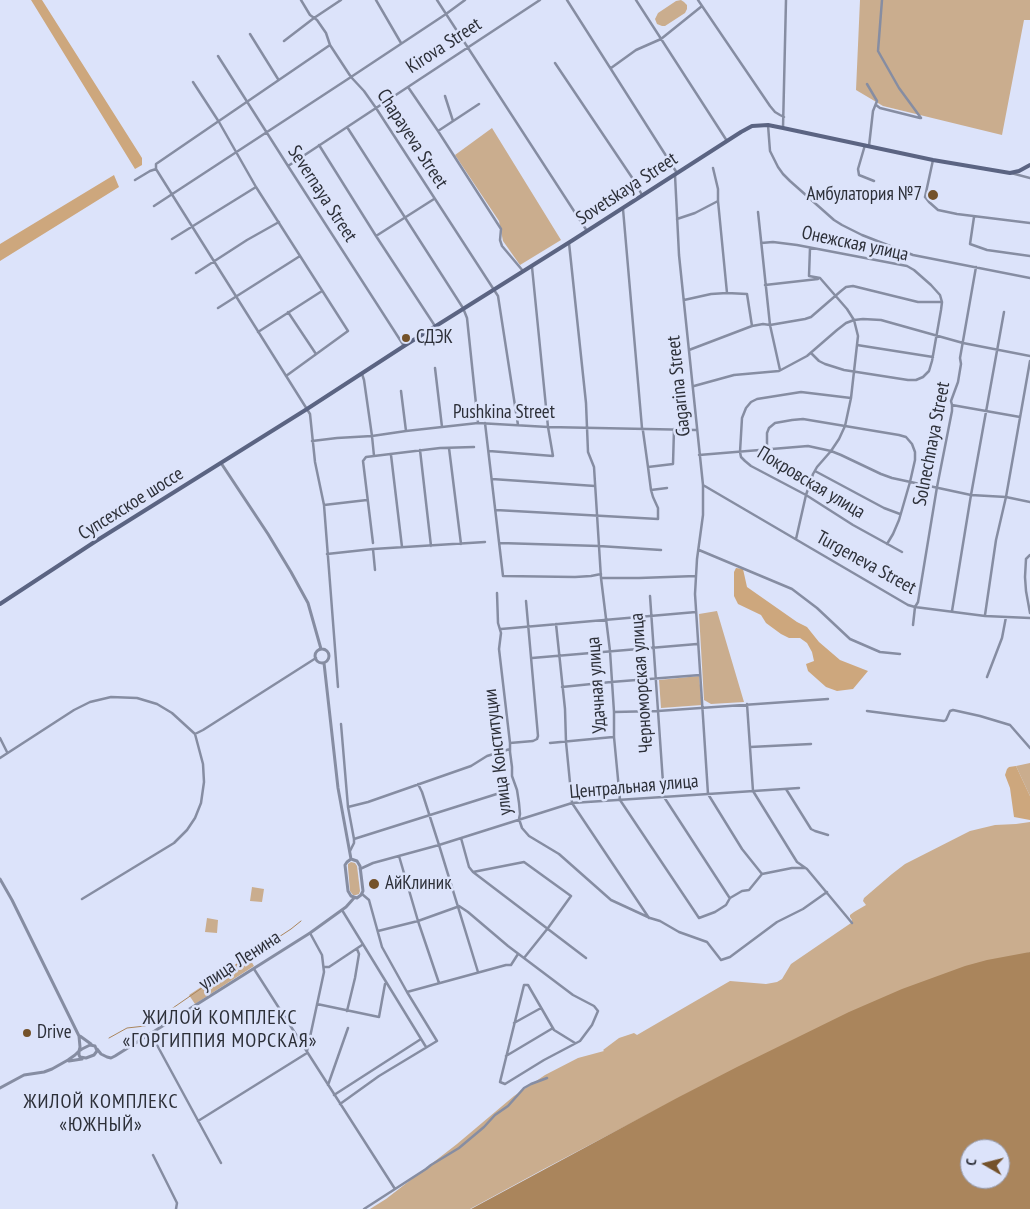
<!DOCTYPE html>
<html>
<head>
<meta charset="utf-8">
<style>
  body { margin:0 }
  #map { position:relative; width:1030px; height:1209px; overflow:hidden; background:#dce3fa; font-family:"PT Sans Narrow",sans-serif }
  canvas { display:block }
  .north { position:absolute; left:960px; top:1139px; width:50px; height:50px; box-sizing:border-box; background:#dce3fa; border:1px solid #969bad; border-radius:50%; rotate:278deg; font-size:14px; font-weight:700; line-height:20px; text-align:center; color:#2d3039 }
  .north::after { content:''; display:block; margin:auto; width:18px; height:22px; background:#74522a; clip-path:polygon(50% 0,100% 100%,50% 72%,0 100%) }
</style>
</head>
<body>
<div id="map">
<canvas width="1030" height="1209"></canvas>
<div class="north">С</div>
</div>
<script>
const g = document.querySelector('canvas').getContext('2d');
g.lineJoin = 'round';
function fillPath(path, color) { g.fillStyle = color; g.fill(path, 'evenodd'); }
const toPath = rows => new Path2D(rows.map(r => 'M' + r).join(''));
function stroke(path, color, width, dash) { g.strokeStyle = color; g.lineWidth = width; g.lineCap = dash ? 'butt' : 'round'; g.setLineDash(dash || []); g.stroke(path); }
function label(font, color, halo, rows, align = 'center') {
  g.font = font + ' "PT Sans Narrow",sans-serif'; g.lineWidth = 5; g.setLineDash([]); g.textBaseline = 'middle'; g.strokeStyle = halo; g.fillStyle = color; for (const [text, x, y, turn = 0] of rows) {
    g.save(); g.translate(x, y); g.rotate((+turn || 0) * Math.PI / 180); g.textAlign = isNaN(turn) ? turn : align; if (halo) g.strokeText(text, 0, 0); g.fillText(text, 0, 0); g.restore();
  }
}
const green = toPath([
  [681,0,684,2,687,5,687,9,685,13,665,26,662,26,657,24,655,19,658,13,676,1],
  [860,0,1030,0,1030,20,1024,20,1002,135,883,106,856,90],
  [492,128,561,240,520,265,503,241,499,221,455,155],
  [717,611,744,702,711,704,704,700,699,614],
  [699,676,702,705,661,708,659,680],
  [1030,763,1030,796,1016,766],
  [1030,822,1030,952,711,1081,542,1170,470,1209,370,1209,386,1199,457,1144,514,1096,545,1075,578,1058,604,1051,603,1050,619,1038,634,1033,637,1035,730,981,766,984,777,982,782,979,791,964,851,923,852,920,850,917,850,915,854,912,866,905,863,901,864,898,892,874,905,864,970,831,995,825,1016,824],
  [351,862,355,863,357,866,360,891,359,894,356,895,353,895,350,891,348,867,348,864],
  [252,887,264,889,262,902,250,901],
  [207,918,218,920,217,933,205,932],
  [248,956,254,966,195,1004,189,995]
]);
const forest = toPath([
  [31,0,42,0,142,158,142,165,135,169],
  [114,175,119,187,0,261,0,244],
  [736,568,743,569,747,587,797,622,807,627,819,642,840,660,868,671,853,689,837,691,826,687,808,671,806,664,814,661,812,652,807,643,800,638,789,638,781,634,766,623,761,615,738,604,734,596,734,572],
  [1016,766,1030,796,1030,820,1014,817,1010,788,1005,775,1007,769,1009,767]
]);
const water = toPath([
  [1030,952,1030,1209,471,1209,677,1098,737,1067,849,1012,902,989,965,966,987,960],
  [970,1149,1000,1149,1000,1179,970,1179]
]);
const stream = toPath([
  [215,979,291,929,301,921],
  [154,1021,212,981],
  [109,1038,127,1028,145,1026,150,1023]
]);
const minor = toPath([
  [301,0,310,15,317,20,326,33,330,45,351,77,364,91,376,108,498,296,518,425],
  [376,0,401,43],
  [437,0,587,231],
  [567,0,677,173],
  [636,0,727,141],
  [698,0,770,106,775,112,780,115,784,117],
  [882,0,878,51,899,88,921,118],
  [250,34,278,79],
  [284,41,314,18,341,0],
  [218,56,288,166,404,346],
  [555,63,635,182,642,195],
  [611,68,636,50,661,39,702,6],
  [193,82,219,122,256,187,348,331,286,376],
  [867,84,877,101,873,111,869,146],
  [408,87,438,131,501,229,500,240,502,246,523,271],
  [445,96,453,121],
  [876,105,880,108,920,118],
  [768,125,770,151,778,167,783,174,790,181,834,220,842,225,862,235,913,255,1030,278],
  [347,127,463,308,467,318,478,423],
  [783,128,786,0],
  [438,131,479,104],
  [319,145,376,236,435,326],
  [865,145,858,169,859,175,874,181],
  [933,160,925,197,929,202,938,210,957,214,1030,223],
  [288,166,540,0],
  [713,168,718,189,718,201,727,293],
  [156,169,310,414,315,462,324,505,338,687],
  [1011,173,1030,178],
  [675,175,679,255,703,485,703,515,697,559,695,594,708,794,742,849,762,874],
  [135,180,150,171,156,169,156,164,330,45],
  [154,206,351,77,446,14,465,0],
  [623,209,642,428,643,431,648,467,673,464,674,429],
  [758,212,770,325,780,370],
  [974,217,970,244,987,250,1030,256],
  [677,219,695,213,718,201],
  [376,236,434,199],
  [172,239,256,187],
  [569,243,586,403,588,452,594,467,601,578,610,651,614,712,614,737,620,800,699,918,715,912,726,905,730,898,742,891,749,890,762,874,792,868,805,868],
  [761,243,773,242,797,245,907,266,914,270,931,285,940,295,942,302,941,310,932,361,929,371,923,377,916,380,908,380,844,370,825,364,819,361,811,353],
  [196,273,247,240,279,222],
  [765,285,818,279],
  [684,300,711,294,727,293,747,294,752,326],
  [218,308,300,256],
  [288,312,316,354],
  [258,332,322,291],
  [857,345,933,357],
  [689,350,752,326,763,324,770,325,805,319,811,317,841,291,846,287,853,286,918,302,941,302],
  [435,368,442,427],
  [362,374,364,380,372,436,374,456,366,457,363,461,373,543],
  [694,386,734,375,779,371,807,356,837,330,846,323,854,320,863,319,881,320,963,343,1030,356],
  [401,391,406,431],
  [851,398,801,392,757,399,751,402,746,408,742,418,740,452,741,457,745,461,751,466,806,495,853,525,902,552],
  [952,405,1020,417],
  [485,423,503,576,575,577,591,576,601,574],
  [312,441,337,438,372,436,406,431,478,423,548,427,696,430],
  [449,448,461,544],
  [767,449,767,433,769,428,775,423,792,420,803,419,899,435,906,437,912,444,915,452,915,460,910,482,899,520,893,534,887,544],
  [420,450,431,546],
  [489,451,553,456,548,427,532,267],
  [391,455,402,547],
  [699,455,808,446,831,451,841,455,881,474,892,478,971,495,1006,497,1030,502],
  [374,456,440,448,474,447],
  [815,471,884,508,900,514],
  [492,479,595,486],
  [703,485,908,605,915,607,985,616,1030,618],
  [651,490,667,488],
  [324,505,367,500],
  [496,510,658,519,658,508,653,497,651,490,648,467],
  [796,539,806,495,813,474,817,467,831,451,839,439,845,426,851,398,858,336,854,320,847,309,820,278,809,276,810,248],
  [500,543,599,546,661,550],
  [373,549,375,570],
  [699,550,792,589,817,608,850,639,880,652,900,654],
  [327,554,373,549,485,542],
  [1030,555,1026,559,1025,577,1026,591,1030,613],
  [601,578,639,578,696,576],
  [497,593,498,623,501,633,499,649,510,743,510,752,512,767,512,776,517,790,519,803,520,814,519,819,522,828,529,836,559,854,611,900,650,918,660,921,679,932,707,942,721,960,730,957,777,922,803,909,827,892],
  [650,596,664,797,729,897],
  [952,611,971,495,1004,312],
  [985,615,996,540,1006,497,1030,361],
  [556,624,565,709,566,742,572,803,649,918],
  [913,625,915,607,918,602,937,487,952,411,952,405,951,401,958,382,961,364,960,358,976,267],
  [501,629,696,612],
  [532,658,697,644],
  [987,677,1002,638,1006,617],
  [562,687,611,682,700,675],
  [747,704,753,791,797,862,807,869,852,923],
  [867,711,944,721,946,720,950,711,953,710,980,716,1010,725,1030,748],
  [614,712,658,711,828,699],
  [341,724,348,807,354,839,354,843,350,851],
  [0,738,7,752],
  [510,743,533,741,537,739,538,736,526,601],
  [550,743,613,737],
  [750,747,811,744],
  [0,758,74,710,90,702,111,697,137,698,157,704,172,713,195,734,203,730,316,658],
  [418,784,422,792,439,845,478,972],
  [786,789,811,829,815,831,828,835],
  [348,807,368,802,471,766,487,756,510,749],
  [461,838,469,867,473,872,586,958],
  [354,839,503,792],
  [399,856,418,921,439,983],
  [360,869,373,863,439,845,572,803,799,788],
  [473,872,524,862,571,896,548,928,524,958],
  [82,899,174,843,187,830,195,818,201,803,204,782,203,764,195,734],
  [457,907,459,906,468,912,508,946,573,995,594,1006,598,1011,592,1025,580,1041,544,1060,505,1084,500,1082,524,985,528,985,554,1030,575,1043],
  [342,910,426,1047],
  [378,931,418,921,457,907],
  [324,967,329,967,362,945],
  [254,969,395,1189],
  [407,992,506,965,511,965,518,954],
  [317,1004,379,1017,385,984],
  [347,1011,355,978,359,954,357,949],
  [514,1023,541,1008],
  [151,1034,221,1163],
  [307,1051,324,972,322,955,310,933],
  [506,1056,553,1028],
  [328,1085,348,1028],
  [334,1095,421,1039],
  [340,1104,379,1076,437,1041,407,992,382,947,369,900,362,894],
  [198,1121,307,1053],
  [153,1155,177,1203,176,1209],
  [364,1209,426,1169,431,1165,459,1148,484,1127,495,1115,508,1106,524,1088,531,1084,547,1078]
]);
const tertiary = toPath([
  [221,463,268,534,291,572,308,603,321,649],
  '315 656a7 7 0 1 1 14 0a7 7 0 1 1-14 0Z',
  [324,663,338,788,351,859],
  [351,859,357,861,360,866,363,891,361,895,357,898,351,896,348,891,345,865,347,862,351,859],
  [0,879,12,900,79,1036,80,1047,79,1051,79,1055,80,1057,86,1058,94,1055,97,1051,95,1046,90,1045,82,1049,79,1051,75,1055,68,1060,52,1069,44,1072,24,1075,0,1088],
  [80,1036,91,1044],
  [97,1049,101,1054,107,1057,111,1058,115,1056,310,933,346,907,354,898],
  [69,1061,82,1059]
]);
const secondary = toPath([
  [0,604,96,541,307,409,404,346,573,240,741,132,752,126,768,125,783,128,933,160,1010,173,1019,171,1030,165]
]);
const markers = [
  [933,195,6,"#74522a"],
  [406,338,5,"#74522a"],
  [374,884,6,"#74522a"],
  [27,1033,5,"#74522a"]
];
const streetNames = [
  ["Kirova Street",444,46,-33],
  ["Chapayeva Street",412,139,57],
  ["Sovetskaya Street",627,189,-33],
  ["Severnaya Street",322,194,57],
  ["Онежская улица",855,244,12],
  ["Gagarina Street",679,386,-96],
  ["Pushkina Street",504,413],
  ["Solnechnaya Street",932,444,-79],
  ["Покровская улица",811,483,31],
  ["Супсехское шоссе",131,504,-32],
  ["Turgeneva Street",866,563,29],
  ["Черноморская улица",642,683,-94],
  ["Удачная улица",597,685,-94],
  ["улица Конституции",498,752,-97],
  ["Центральная улица",634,787,-5],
  ["улица Ленина",240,961,-33]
];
const poiNames = [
  ["Амбулатория №7",922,195,"right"],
  ["СДЭК",416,338],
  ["АйКлиник",385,884],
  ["Drive",37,1033]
];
const neighbourhoodNames = [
  ["ЖИЛОЙ КОМПЛЕКС",220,1018],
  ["«ГОРГИППИЯ МОРСКАЯ»",220,1041],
  ["ЖИЛОЙ КОМПЛЕКС",101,1102],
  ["«ЮЖНЫЙ»",101,1125]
];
fillPath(green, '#caad8e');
fillPath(forest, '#cda77d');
fillPath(water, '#aa855c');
stroke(stream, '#aa855c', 1);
stroke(minor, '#868da2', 2.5);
stroke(tertiary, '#868da2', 3);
stroke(secondary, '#5b6482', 4);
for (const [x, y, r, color] of markers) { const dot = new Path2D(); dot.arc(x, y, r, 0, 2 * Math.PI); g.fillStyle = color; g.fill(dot); stroke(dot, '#dce3fa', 2); }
label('19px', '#2d3039', '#dce3fa', streetNames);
label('19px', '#2d3039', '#dce3fa', poiNames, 'left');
g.letterSpacing = '1px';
label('20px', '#2d3039', '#dce3fa', neighbourhoodNames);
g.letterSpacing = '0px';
</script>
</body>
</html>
